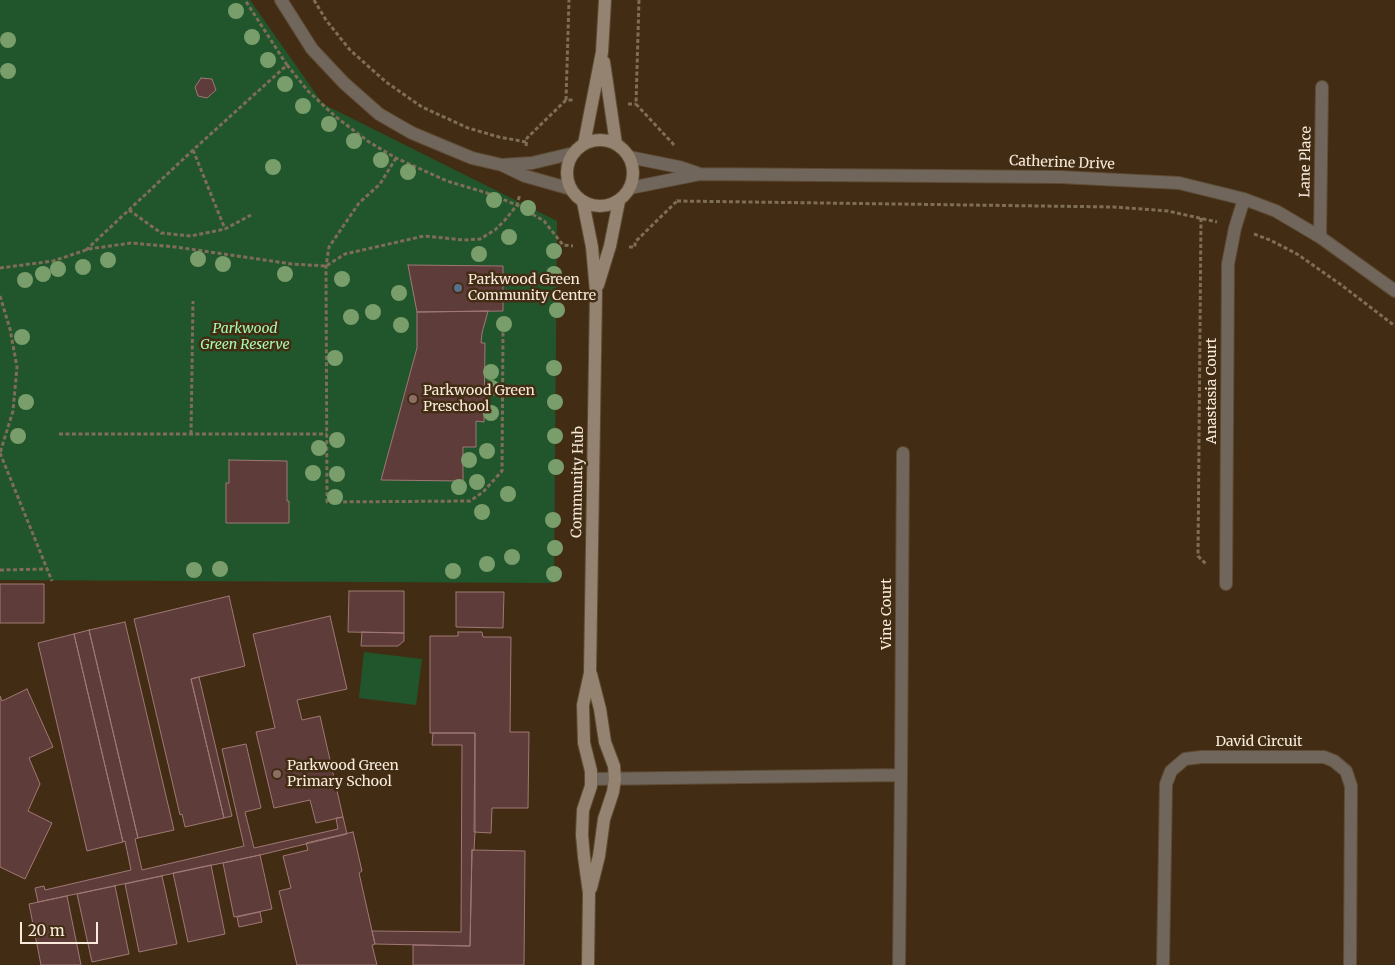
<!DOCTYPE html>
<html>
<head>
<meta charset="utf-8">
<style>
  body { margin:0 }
  #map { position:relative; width:1395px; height:965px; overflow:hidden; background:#422d14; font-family:Merriweather,serif }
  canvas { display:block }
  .scale { position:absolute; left:20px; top:922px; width:78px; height:22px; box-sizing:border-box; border:2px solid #f8ebdc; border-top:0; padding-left:6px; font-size:15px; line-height:18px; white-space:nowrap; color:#f8ebdc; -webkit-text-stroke:4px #422d14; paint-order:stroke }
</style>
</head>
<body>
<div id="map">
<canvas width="1395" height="965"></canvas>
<div class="scale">20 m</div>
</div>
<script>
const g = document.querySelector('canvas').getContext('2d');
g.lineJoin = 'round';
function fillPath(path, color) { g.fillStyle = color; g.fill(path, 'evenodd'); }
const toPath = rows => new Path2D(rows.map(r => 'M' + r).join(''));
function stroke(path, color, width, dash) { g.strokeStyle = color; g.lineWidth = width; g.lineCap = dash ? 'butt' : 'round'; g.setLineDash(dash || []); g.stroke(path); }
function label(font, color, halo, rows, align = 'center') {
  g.font = font + ' Merriweather,serif'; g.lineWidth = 5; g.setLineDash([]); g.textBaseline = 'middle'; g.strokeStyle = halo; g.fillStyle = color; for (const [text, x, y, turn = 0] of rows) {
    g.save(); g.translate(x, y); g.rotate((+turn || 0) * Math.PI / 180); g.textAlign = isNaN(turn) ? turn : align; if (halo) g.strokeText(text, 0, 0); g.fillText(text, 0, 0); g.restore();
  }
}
const green = toPath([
  [0,0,250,0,323,104,557,221,554,583,0,580],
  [364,652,422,659,416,705,359,698]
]);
const building = toPath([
  [201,78,212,79,216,90,207,98,198,96,195,87,201,78],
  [408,265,503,266,503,311,417,312,408,265],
  [488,311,482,333,481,343,485,343,484,422,476,421,476,447,463,447,463,481,381,480,417,348,417,312,488,311],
  [229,460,287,461,287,501,289,501,289,523,226,523,226,483,229,483,229,460],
  [0,584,44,584,44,623,0,623,0,584],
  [349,591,404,591,404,633,348,632,349,591],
  [456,592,504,592,503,628,456,627,456,592],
  [229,596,245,666,191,679,224,818,185,827,182,814,180,815,134,619,229,596],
  [330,616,347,689,297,700,302,720,320,716,343,817,316,823,310,800,274,808,256,732,275,728,253,634,330,616],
  [125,622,174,830,138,838,89,630,125,622],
  [89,630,138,838,135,839,142,870,244,846,222,749,246,744,261,808,245,812,254,848,338,829,336,818,343,817,347,834,260,855,38,902,35,888,44,886,45,890,131,870,125,841,123,842,74,634,89,630],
  [362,632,404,633,404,641,398,646,361,646,362,632],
  [458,632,482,632,483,637,511,637,510,732,529,732,528,808,492,808,491,833,474,832,475,733,430,733,430,636,458,636,458,632],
  [74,634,123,842,87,851,38,643,74,634],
  [199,677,232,816,224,818,191,679,199,677],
  [27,689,53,747,29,758,40,784,28,811,52,823,25,879,0,867,0,696,2,701,27,689],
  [433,733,475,733,475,832,474,850,472,850,470,946,375,944,372,931,461,932,462,745,432,745,433,733],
  [353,832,362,871,359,873,375,944,372,945,377,965,297,965,279,891,291,888,283,856,308,850,306,843,353,832],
  [472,850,525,851,524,965,413,965,413,945,470,946,472,850],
  [260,855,272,909,234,917,223,863,260,855],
  [211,865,225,934,188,942,173,873,211,865],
  [162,876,177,944,139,952,125,884,162,876],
  [115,886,129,954,92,962,77,894,115,886],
  [67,896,81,965,41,965,29,904,67,896],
  [260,912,262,922,239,927,237,917,260,912]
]);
const path = toPath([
  [314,0,326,20,350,50,386,82,422,107,468,128,499,137,526,142],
  [639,0,636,104,675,146],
  [287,65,308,91,336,117,369,142,396,158,447,181,487,193,517,205,544,221,563,245,573,246],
  [566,100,569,0],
  [628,104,636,104],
  [526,146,527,138,566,100,575,100],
  [193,150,225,229],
  [396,158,380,184,359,203,329,247,326,266,327,502,470,501,483,492,502,471,503,332],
  [677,201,1114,207,1168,211,1217,222],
  [129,210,161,233,191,236,225,229,251,215],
  [1201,218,1198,556,1206,564],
  [1254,234,1270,240,1297,254,1340,284,1395,326],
  [629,247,635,247,635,242,677,201,677,199],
  [86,250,193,150,287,65,245,0],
  [0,268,53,261,89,249,131,243,176,247,292,264,326,266,345,254,424,236,464,240,480,239,495,230,505,220,517,205,520,194],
  [0,296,10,329,17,367,13,411,0,453],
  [59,434,327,434],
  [191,434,193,301],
  [0,453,52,581],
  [0,570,47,569]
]);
const street = toPath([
  [281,0,312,49,344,83,379,114,412,133,472,158,502,165,525,176,571,189],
  [629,157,679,167,697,173],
  [502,165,532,163,574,153],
  [630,188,700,174,1060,177,1179,183,1244,199,1276,211,1320,237,1395,291],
  [1320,237,1322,87],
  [1226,584,1228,264,1235,228,1244,199],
  [591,779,901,775],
  [899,965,901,775,903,453],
  [1163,965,1166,784,1171,771,1185,759,1201,757,1324,757,1334,761,1346,771,1351,786,1350,965]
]);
const secondary = toPath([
  [604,62,616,144],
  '567 173a33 33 0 1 1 66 0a33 33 0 1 1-66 0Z',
  [584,144,602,52,605,0],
  [583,202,592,247,596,292,590,673,583,705,584,743,591,771,591,786,583,810,582,835,584,857,589,893,588,965],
  [598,285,610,246,619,201],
  [591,888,599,856,604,819,613,792,615,779,614,766,605,742,600,709,591,674]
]);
const trees = [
  [236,11],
  [252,37],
  [8,40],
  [268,60],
  [8,71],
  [285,84],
  [303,106],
  [329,124],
  [354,141],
  [381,160],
  [273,167],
  [408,172],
  [494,200],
  [528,208],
  [509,237],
  [554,251],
  [479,254],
  [198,259],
  [108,260],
  [223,264],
  [83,267],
  [58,269],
  [43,274],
  [285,274],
  [554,274],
  [342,279],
  [25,280],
  [399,293],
  [557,310],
  [373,312],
  [351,317],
  [504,324],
  [401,325],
  [22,337],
  [335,358],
  [554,368],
  [491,372],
  [492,388],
  [26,402],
  [555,402],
  [491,413],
  [18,436],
  [555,436],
  [337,440],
  [319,448],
  [487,451],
  [469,460],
  [556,467],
  [313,473],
  [337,474],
  [477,482],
  [459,487],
  [508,494],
  [335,497],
  [482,512],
  [553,520],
  [555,548],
  [512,557],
  [487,564],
  [220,569],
  [194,570],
  [453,571],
  [554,574]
];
const markers = [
  [458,288,5,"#5c6f8a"],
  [413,399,5,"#8d6e63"],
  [277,774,5,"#8d6e63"]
];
const streetNames = [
  ["Lane Place",1306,162,-89],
  ["Catherine Drive",1062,163,2],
  ["Anastasia Court",1212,391,-90],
  ["Community Hub",578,482,-89],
  ["Vine Court",887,614,-90],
  ["David Circuit",1259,742]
];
const poiNames = [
  ["Parkwood Green",468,280],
  ["Community Centre",468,296],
  ["Parkwood Green",423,391],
  ["Preschool",423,407],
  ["Parkwood Green",287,766],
  ["Primary School",287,782]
];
const parkNames = [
  ["Parkwood",245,329],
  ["Green Reserve",245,345]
];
fillPath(green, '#21562c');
fillPath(building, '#5e3c39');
stroke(building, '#9f7875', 1);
stroke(street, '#5f4b34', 14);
stroke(secondary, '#5f4b34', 14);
stroke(path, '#7f6d57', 3, [4, 2.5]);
stroke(street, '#70665b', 12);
stroke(secondary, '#938370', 12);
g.fillStyle = '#799e6b';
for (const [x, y] of trees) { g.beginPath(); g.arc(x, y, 8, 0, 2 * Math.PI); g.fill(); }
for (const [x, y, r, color] of markers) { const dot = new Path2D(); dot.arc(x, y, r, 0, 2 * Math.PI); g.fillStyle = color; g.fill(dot); stroke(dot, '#422d14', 2); }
label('14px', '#f8ebdc', '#422d14', streetNames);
label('14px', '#f8ebdc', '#422d14', poiNames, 'left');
label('italic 14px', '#a6fbb2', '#422d14', parkNames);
</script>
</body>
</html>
